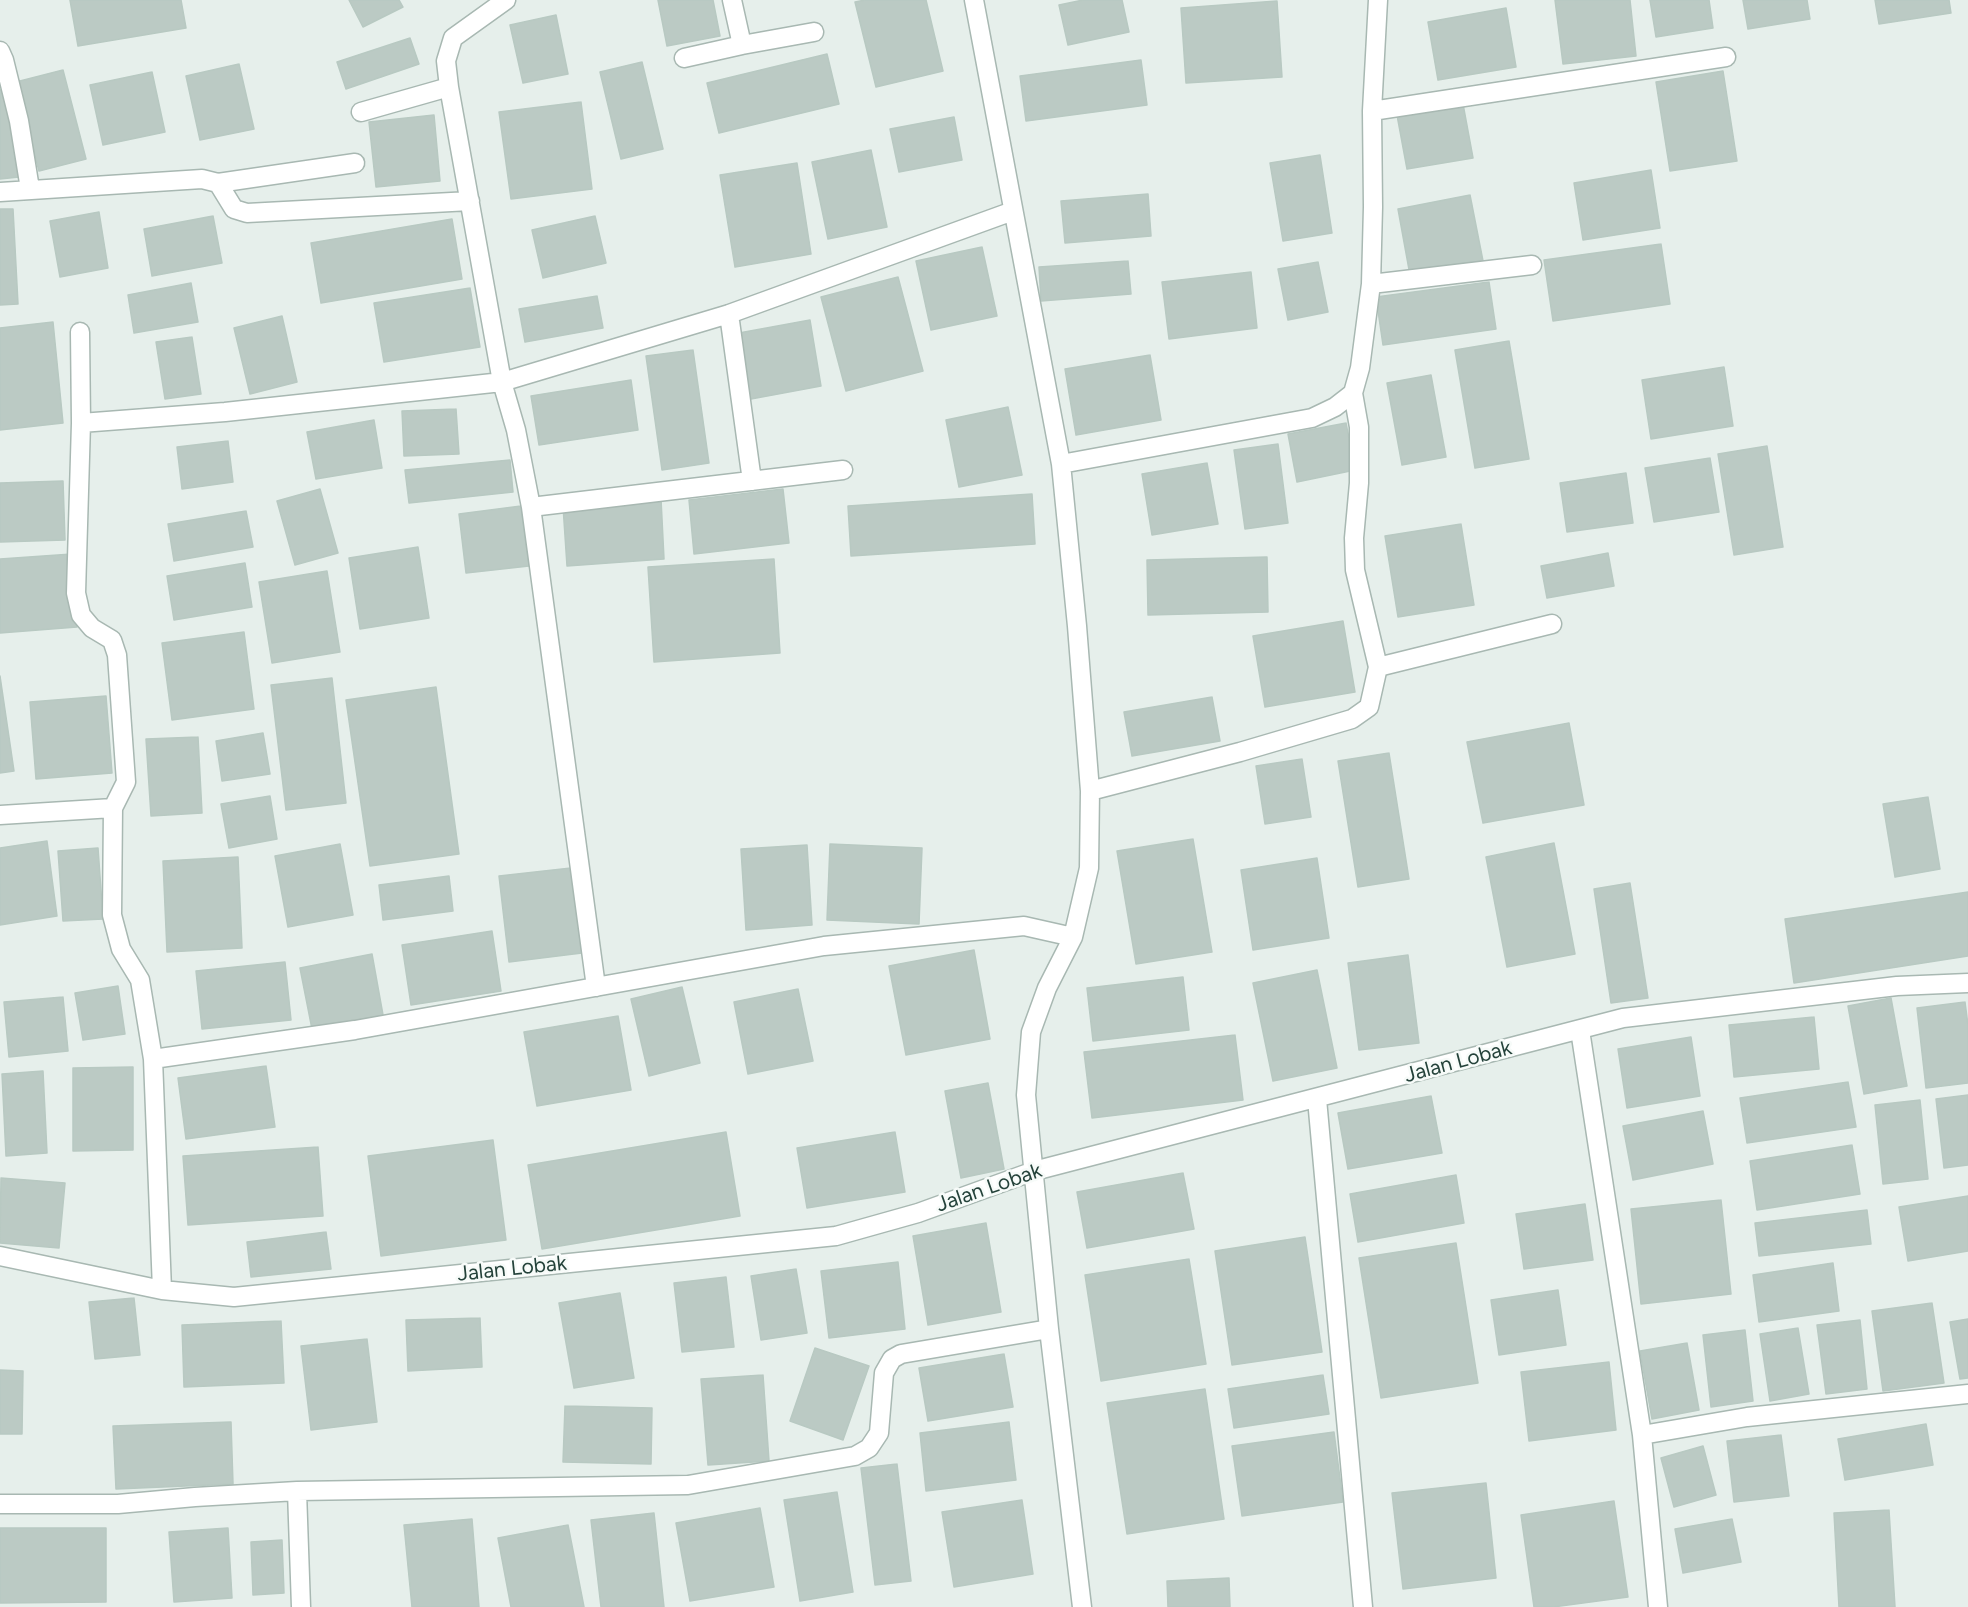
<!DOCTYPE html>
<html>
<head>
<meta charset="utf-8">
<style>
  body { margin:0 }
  canvas { display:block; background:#e6efeb }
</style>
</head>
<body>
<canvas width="1968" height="1607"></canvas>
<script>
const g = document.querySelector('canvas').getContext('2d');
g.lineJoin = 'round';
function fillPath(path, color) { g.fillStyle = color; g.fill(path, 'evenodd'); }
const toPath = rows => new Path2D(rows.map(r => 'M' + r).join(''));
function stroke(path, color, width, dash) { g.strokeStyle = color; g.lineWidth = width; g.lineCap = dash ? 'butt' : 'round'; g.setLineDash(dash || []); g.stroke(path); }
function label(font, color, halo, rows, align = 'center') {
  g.font = font + ' Figtree,sans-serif'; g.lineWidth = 5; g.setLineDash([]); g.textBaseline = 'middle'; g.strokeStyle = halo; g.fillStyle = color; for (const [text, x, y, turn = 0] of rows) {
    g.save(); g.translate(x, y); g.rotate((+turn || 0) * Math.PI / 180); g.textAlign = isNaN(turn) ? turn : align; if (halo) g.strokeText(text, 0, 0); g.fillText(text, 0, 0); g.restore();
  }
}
const building = toPath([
  [70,0,181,0,186,28,78,46,70,0],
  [349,0,399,0,403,7,363,27,349,0],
  [658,0,713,0,720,36,667,46,658,0],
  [865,0,926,0,943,71,876,87,855,2,865,0],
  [1083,0,1122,0,1129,32,1068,45,1059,5,1083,0],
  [1555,0,1630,0,1636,56,1563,64,1555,0],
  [1650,0,1709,0,1713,28,1656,37,1650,0],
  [1743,0,1807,0,1810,19,1748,29,1743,0],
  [1875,0,1949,0,1951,13,1879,24,1875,0],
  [1277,1,1282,77,1186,83,1181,8,1277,1],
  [1506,8,1516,67,1438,80,1428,22,1506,8],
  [556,15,568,74,523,83,510,25,556,15],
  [410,38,419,64,346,89,337,62,410,38],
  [827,54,839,104,719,133,707,83,827,54],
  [1141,60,1147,105,1026,121,1020,76,1141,60],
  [642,62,663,149,621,159,600,72,642,62],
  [239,64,254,129,200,140,186,76,239,64],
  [63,70,86,159,39,171,16,82,63,70],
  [1723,71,1737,161,1670,171,1656,82,1723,71],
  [152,72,165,132,103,145,90,85,152,72],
  [10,89,19,177,0,179,0,90,10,89],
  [581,102,592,189,511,199,499,112,581,102],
  [1463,104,1473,158,1407,169,1397,115,1463,104],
  [434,115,440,181,376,187,369,122,434,115],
  [954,117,962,160,899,172,890,129,954,117],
  [871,150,887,227,828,239,812,162,871,150],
  [1320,155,1332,233,1283,241,1270,163,1320,155],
  [797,163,811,254,735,267,720,175,797,163],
  [1651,170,1660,228,1583,240,1574,183,1651,170],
  [1148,194,1151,236,1065,243,1061,201,1148,194],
  [1470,195,1483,261,1410,275,1398,209,1470,195],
  [0,209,13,209,18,304,0,305,0,209],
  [99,212,108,268,60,277,50,221,99,212],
  [213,216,222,263,152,276,144,229,213,216],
  [595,216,606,263,543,278,532,230,595,216],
  [452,219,462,279,321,303,311,243,452,219],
  [1661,244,1670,304,1553,321,1544,260,1661,244],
  [982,247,997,316,931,330,916,261,982,247],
  [1128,261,1131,294,1041,301,1039,267,1128,261],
  [1318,262,1328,312,1288,320,1278,269,1318,262],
  [1251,272,1257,328,1169,339,1162,282,1251,272],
  [898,277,923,371,846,391,821,297,898,277],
  [1489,282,1496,329,1383,345,1376,297,1489,282],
  [191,283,198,322,134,333,128,295,191,283],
  [470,288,480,347,384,362,374,303,470,288],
  [597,296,603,328,525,342,519,309,597,296],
  [282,316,297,382,250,394,234,328,282,316],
  [810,320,821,386,751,399,739,333,810,320],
  [53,322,63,423,0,430,0,328,53,322],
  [192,337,201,394,165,399,156,342,192,337],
  [1509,341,1529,459,1475,468,1455,350,1509,341],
  [693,350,709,463,662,470,646,356,693,350],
  [1150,355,1161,420,1076,435,1065,369,1150,355],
  [1724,367,1733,426,1651,439,1642,380,1724,367],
  [1431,375,1446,457,1402,465,1387,383,1431,375],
  [631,380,638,430,539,445,531,396,631,380],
  [1008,407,1022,475,959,487,946,420,1008,407],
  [456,409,459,454,404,456,402,411,456,409],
  [374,420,382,468,316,479,307,432,374,420],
  [1346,423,1355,470,1297,482,1288,434,1346,423],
  [228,441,233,482,182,489,177,447,228,441],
  [1278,444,1288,523,1245,529,1234,450,1278,444],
  [1767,446,1783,547,1734,555,1718,454,1767,446],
  [1710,458,1719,512,1654,522,1645,468,1710,458],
  [510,460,513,492,409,503,405,470,510,460],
  [1207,463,1218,524,1152,535,1142,474,1207,463],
  [1626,473,1633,523,1567,532,1560,483,1626,473],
  [63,481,65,540,0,542,0,483,63,481],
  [320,489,338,553,295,565,277,501,320,489],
  [783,489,789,543,694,554,689,500,783,489],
  [1032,494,1035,544,851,556,848,506,1032,494],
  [661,499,664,559,567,566,563,506,661,499],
  [521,506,529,566,466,573,459,514,521,506],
  [246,511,253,547,174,561,168,524,246,511],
  [1461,524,1474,605,1398,617,1385,536,1461,524],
  [418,547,429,618,360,629,349,558,418,547],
  [1608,553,1614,586,1547,598,1541,566,1608,553],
  [72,554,77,627,0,633,0,559,72,554],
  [1267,557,1268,612,1148,615,1147,560,1267,557],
  [774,559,780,653,654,662,648,567,774,559],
  [245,563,252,607,174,620,167,576,245,563],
  [327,571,340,652,272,663,259,582,327,571],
  [1343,621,1355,692,1265,707,1253,636,1343,621],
  [244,632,254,709,172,720,162,643,244,632],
  [0,676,14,771,0,773,0,676],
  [332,678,346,803,286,810,271,685,332,678],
  [436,687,459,854,370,866,346,700,436,687],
  [106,696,112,773,36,779,30,702,106,696],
  [1212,697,1220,741,1132,756,1124,712,1212,697],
  [1569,723,1584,805,1483,823,1467,742,1569,723],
  [263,733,270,774,222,781,216,741,263,733],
  [198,737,202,813,151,816,146,739,198,737],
  [1389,753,1409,879,1358,887,1338,761,1389,753],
  [1302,759,1311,817,1265,824,1256,766,1302,759],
  [270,796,277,839,229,848,221,804,270,796],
  [1928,797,1940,869,1895,877,1883,804,1928,797],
  [1193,839,1212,952,1136,964,1117,851,1193,839],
  [47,841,57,916,0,925,0,848,47,841],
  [1554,843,1575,954,1507,967,1486,857,1554,843],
  [340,844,353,915,288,927,275,856,340,844],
  [830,844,922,848,919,924,827,920,830,844],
  [807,845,812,925,746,930,741,849,807,845],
  [98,848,103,919,63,921,58,851,98,848],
  [238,857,242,948,167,952,163,861,238,857],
  [1317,858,1329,938,1253,950,1241,870,1317,858],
  [571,868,582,953,509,962,499,876,571,868],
  [449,876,453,911,383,920,379,885,449,876],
  [1630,883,1648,998,1611,1003,1594,889,1630,883],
  [1968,892,1968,956,1794,983,1785,919,1968,892],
  [492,931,501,991,411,1005,402,945,492,931],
  [974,950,990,1039,906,1055,889,966,974,950],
  [372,954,383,1015,312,1029,300,968,372,954],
  [1408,955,1419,1043,1359,1050,1348,963,1408,955],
  [285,962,291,1020,202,1029,196,971,285,962],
  [1317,970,1337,1068,1273,1081,1253,983,1317,970],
  [1183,977,1189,1030,1093,1041,1087,988,1183,977],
  [118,986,125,1034,83,1040,75,993,118,986],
  [682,987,700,1063,649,1076,631,999,682,987],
  [798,989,813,1061,748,1074,734,1002,798,989],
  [63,997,68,1051,9,1057,4,1002,63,997],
  [1891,998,1907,1086,1864,1094,1848,1006,1891,998],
  [1965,1002,1968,1025,1968,1083,1926,1088,1917,1008,1965,1002],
  [618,1016,631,1090,537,1106,524,1032,618,1016],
  [1814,1017,1819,1069,1734,1077,1729,1025,1814,1017],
  [1235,1035,1243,1100,1092,1118,1084,1052,1235,1035],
  [1691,1037,1700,1096,1627,1108,1618,1049,1691,1037],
  [266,1066,275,1127,186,1139,178,1078,266,1066],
  [133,1067,133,1150,73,1151,73,1068,133,1067],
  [43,1071,47,1153,6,1156,2,1074,43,1071],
  [1848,1082,1856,1127,1747,1143,1740,1098,1848,1082],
  [988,1083,1004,1169,961,1178,945,1091,988,1083],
  [1968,1095,1968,1165,1944,1168,1936,1099,1968,1095],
  [1431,1096,1442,1153,1348,1169,1338,1113,1431,1096],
  [1920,1100,1928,1179,1883,1184,1875,1105,1920,1100],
  [1703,1111,1713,1164,1633,1180,1623,1126,1703,1111],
  [726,1132,740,1216,542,1249,528,1165,726,1132],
  [895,1132,905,1192,807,1208,797,1148,895,1132],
  [493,1140,506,1240,381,1256,368,1156,493,1140],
  [1852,1145,1860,1194,1757,1210,1750,1161,1852,1145],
  [318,1147,323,1216,188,1225,183,1156,318,1147],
  [1183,1173,1194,1229,1087,1248,1077,1192,1183,1173],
  [1456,1175,1464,1223,1358,1242,1350,1194,1456,1175],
  [1,1178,65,1183,59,1248,0,1243,1,1178],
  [1968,1196,1968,1251,1908,1261,1899,1207,1968,1196],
  [1721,1200,1731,1294,1641,1304,1631,1209,1721,1200],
  [1585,1204,1593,1260,1524,1269,1516,1214,1585,1204],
  [1867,1210,1871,1244,1759,1256,1755,1223,1867,1210],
  [986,1223,1001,1312,928,1325,913,1236,986,1223],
  [326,1232,331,1269,251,1277,247,1242,326,1232],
  [1305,1237,1322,1352,1232,1365,1215,1251,1305,1237],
  [1456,1243,1478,1383,1381,1398,1359,1258,1456,1243],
  [1189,1259,1206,1364,1101,1381,1085,1275,1189,1259],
  [898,1262,905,1329,829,1338,821,1271,898,1262],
  [1833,1263,1839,1311,1759,1322,1753,1275,1833,1263],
  [796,1269,807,1333,761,1340,751,1276,796,1269],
  [726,1277,734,1347,682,1352,674,1283,726,1277],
  [1558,1290,1566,1345,1499,1355,1491,1300,1558,1290],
  [620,1293,634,1378,574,1388,559,1303,620,1293],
  [134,1298,140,1355,95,1359,89,1302,134,1298],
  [1932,1303,1944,1383,1883,1391,1872,1311,1932,1303],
  [480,1318,482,1367,408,1371,406,1320,480,1318],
  [1968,1319,1968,1378,1960,1379,1950,1322,1968,1319],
  [1860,1320,1867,1389,1826,1394,1817,1325,1860,1320],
  [281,1321,284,1383,184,1387,182,1325,281,1321],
  [1798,1328,1809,1394,1770,1401,1760,1334,1798,1328],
  [1745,1330,1753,1401,1711,1407,1703,1335,1745,1330],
  [367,1339,377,1422,311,1430,301,1346,367,1339],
  [1687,1343,1699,1410,1652,1419,1640,1351,1687,1343],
  [815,1348,869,1366,843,1440,790,1421,815,1348],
  [1004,1354,1013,1407,928,1421,919,1368,1004,1354],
  [1609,1362,1616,1430,1529,1441,1521,1372,1609,1362],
  [0,1370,23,1371,22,1434,0,1434,0,1370],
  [763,1375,769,1461,708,1465,701,1379,763,1375],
  [1323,1375,1329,1414,1234,1428,1228,1389,1323,1375],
  [1205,1389,1224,1519,1127,1534,1107,1403,1205,1389],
  [565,1406,652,1408,651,1464,563,1462,565,1406],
  [231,1422,233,1484,116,1489,113,1426,231,1422],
  [1009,1422,1016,1480,926,1491,920,1433,1009,1422],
  [1926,1424,1933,1465,1845,1480,1838,1439,1926,1424],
  [1334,1432,1343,1502,1242,1516,1232,1446,1334,1432],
  [1781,1435,1789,1496,1734,1502,1727,1441,1781,1435],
  [1703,1446,1716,1495,1674,1507,1661,1458,1703,1446],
  [897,1464,911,1581,875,1585,861,1468,897,1464],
  [1486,1483,1496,1578,1403,1589,1392,1493,1486,1483],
  [837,1492,853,1592,800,1601,784,1500,837,1492],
  [1022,1500,1033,1574,954,1587,942,1512,1022,1500],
  [1614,1501,1628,1597,1553,1607,1534,1607,1521,1515,1614,1501],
  [760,1508,774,1587,690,1601,676,1523,760,1508],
  [1889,1510,1895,1607,1839,1607,1834,1513,1889,1510],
  [654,1513,664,1607,601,1607,591,1520,654,1513],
  [472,1519,479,1607,412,1607,404,1525,472,1519],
  [1732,1519,1741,1562,1683,1573,1675,1529,1732,1519],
  [568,1525,584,1607,511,1607,498,1538,568,1525],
  [0,1528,106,1528,106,1602,0,1603,0,1528],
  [228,1528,232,1598,174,1602,169,1532,228,1528],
  [282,1540,284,1593,253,1595,251,1542,282,1540],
  [1229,1578,1230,1607,1168,1607,1167,1581,1229,1578]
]);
const service = toPath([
  [218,183,355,163]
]);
const minor = toPath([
  [732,0,742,45,814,32],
  [974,0,1061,464,1077,626,1090,791,1089,868,1073,937,1047,988,1031,1032,1026,1095,1049,1329,1082,1607],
  [0,51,4,60,19,121,30,189],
  [684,58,742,45],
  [449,87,502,382,516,430,531,507,596,987],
  [1372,111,1726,57],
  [361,112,449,87,446,61,453,38,506,0],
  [0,192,202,179,218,183,234,209,247,213,470,201],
  [1371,284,1532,265],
  [729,314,752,481],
  [80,332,81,423,76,593,81,615,92,628,112,640,117,655,126,782,113,808,112,915,121,949,140,980,153,1059],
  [1353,393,1359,427,1359,483,1354,538,1355,570,1378,667],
  [81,423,225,412,502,382,729,314,1013,211],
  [1061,464,1312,418,1335,407,1353,393,1360,368,1371,284,1373,207,1372,111,1378,0],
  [531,507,843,470],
  [1090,791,1240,752,1352,719,1369,707,1378,667,1552,624],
  [0,815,113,808],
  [1580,1030,1642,1435,1658,1607],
  [1317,1099,1363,1607],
  [0,1256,162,1290,234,1297,836,1236,918,1213,1034,1171,1623,1018,1897,986,1968,983],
  [162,1290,153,1059,355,1030,824,946,1024,926,1073,937],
  [1642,1435,1747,1417,1968,1394],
  [297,1491,301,1607],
  [0,1504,118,1504,195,1497,297,1491,688,1485,855,1456,869,1448,879,1433,884,1373,892,1359,901,1354,1049,1329]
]);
const streetNames = [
  ["Jalan Lobak",1458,1062,-15],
  ["Jalan Lobak",989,1188,-19],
  ["Jalan Lobak",512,1269,-6]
];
fillPath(building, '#bbcac4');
stroke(building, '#b8c9c2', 1.5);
stroke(service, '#a8b8b2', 21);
stroke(minor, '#a8b8b2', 21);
stroke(service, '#fff', 18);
stroke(minor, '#fff', 18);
label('21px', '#24423a', '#f7fbf9', streetNames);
</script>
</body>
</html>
